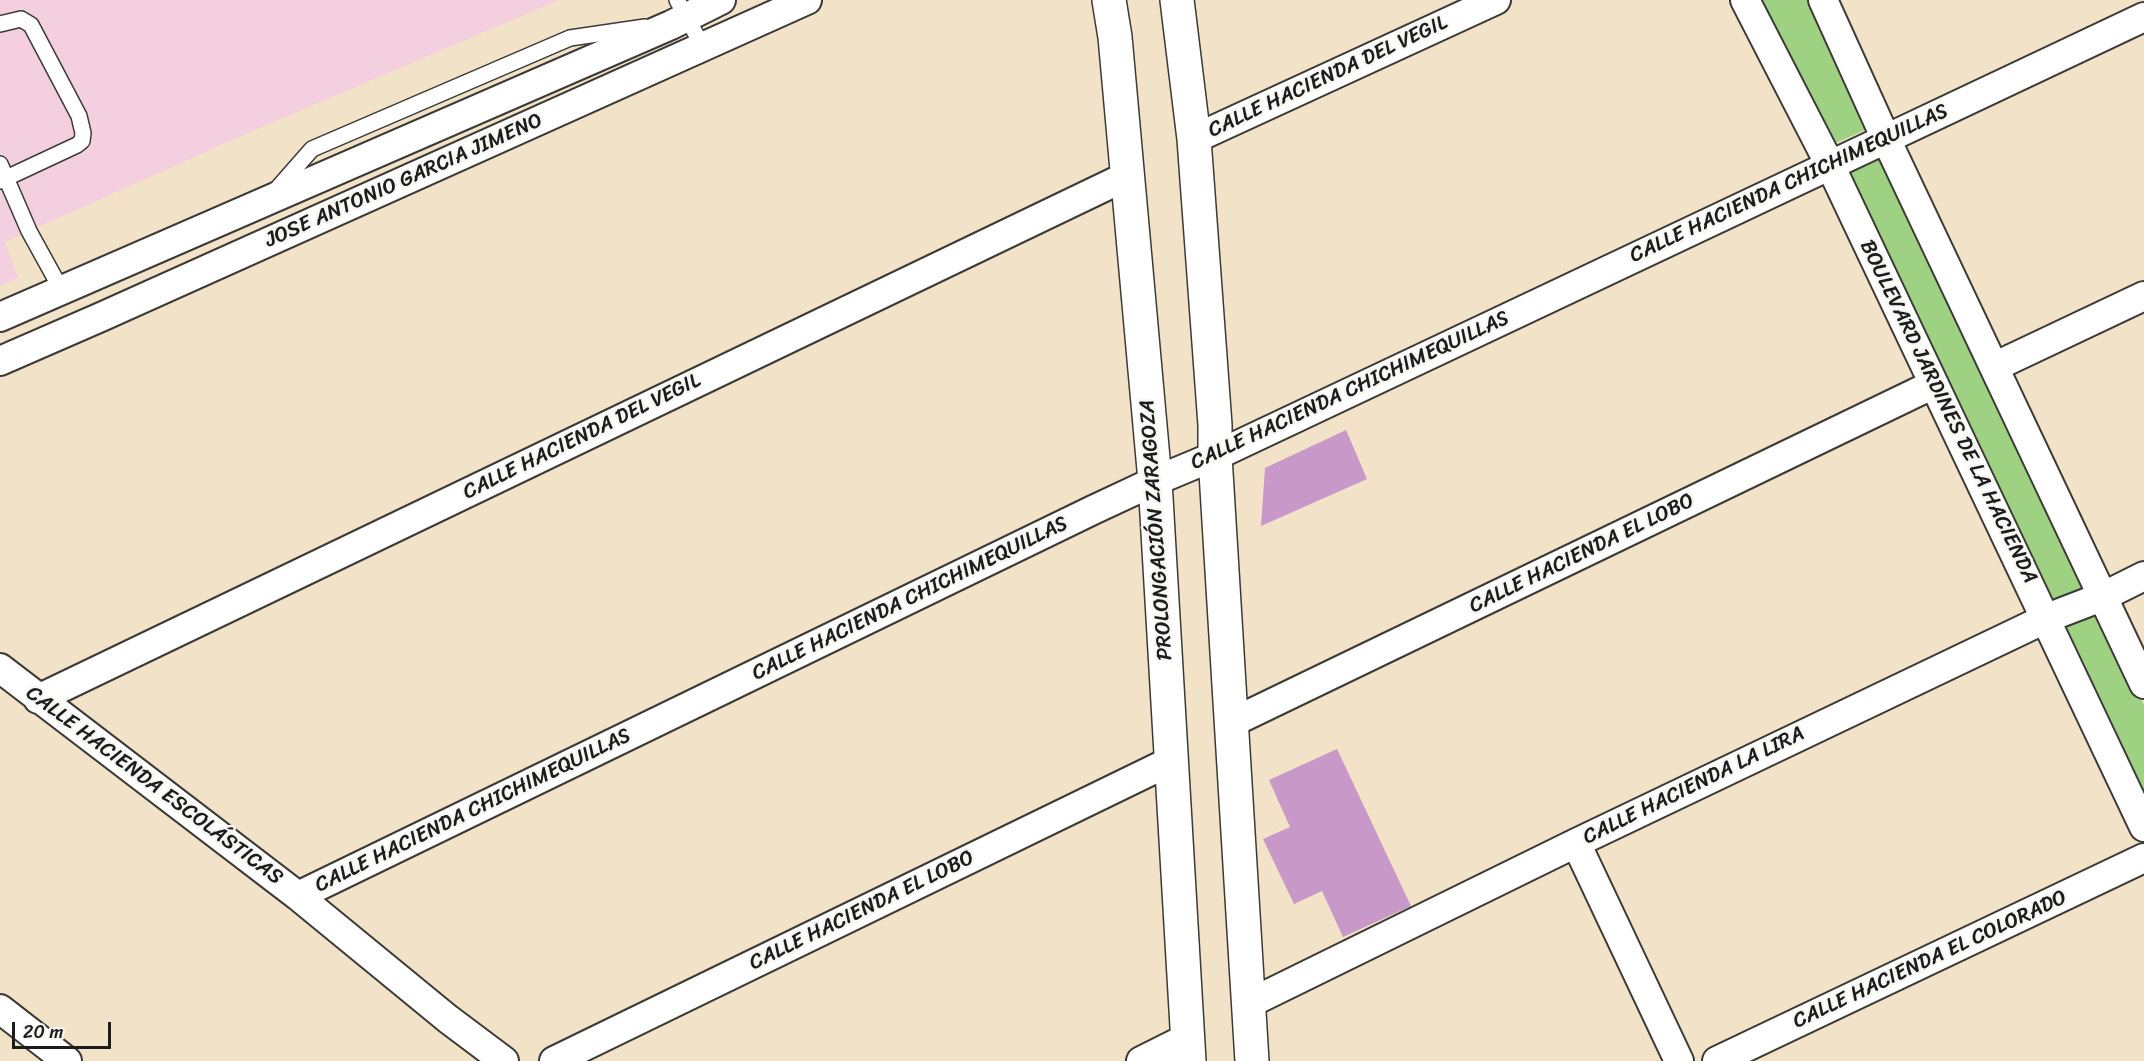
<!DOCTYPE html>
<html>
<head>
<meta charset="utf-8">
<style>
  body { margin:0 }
  #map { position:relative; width:2144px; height:1061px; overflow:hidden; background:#f2e2c8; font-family:Sriracha,sans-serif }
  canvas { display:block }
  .scale { position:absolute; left:12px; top:1022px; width:99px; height:27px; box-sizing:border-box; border:3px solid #1c1c1c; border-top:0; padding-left:8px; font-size:18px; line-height:21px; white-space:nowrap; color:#1c1c1c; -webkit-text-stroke:4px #f6f6f2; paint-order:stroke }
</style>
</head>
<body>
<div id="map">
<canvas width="2144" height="1061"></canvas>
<div class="scale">20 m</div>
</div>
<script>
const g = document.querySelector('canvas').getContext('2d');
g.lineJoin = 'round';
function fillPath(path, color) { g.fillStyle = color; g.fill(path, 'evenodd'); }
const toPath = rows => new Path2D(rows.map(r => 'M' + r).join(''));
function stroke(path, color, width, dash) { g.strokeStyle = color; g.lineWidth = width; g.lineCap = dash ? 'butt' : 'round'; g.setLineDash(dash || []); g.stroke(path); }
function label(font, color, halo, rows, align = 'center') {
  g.font = font + ' Sriracha,sans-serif'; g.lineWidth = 5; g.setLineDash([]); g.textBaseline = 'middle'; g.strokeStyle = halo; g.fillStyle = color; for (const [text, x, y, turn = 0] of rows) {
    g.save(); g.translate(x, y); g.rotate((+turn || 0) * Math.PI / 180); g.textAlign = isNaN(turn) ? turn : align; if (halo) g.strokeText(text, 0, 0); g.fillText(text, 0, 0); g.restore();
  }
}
const built = toPath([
  [0,0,559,0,241,136,5,242,18,278,0,286]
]);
const green = toPath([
  [1760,0,1808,0,1867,129,1827,147],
  [1880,146,2144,705,2144,806,1841,164]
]);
const building = toPath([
  [1346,430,1367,479,1261,526,1265,468],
  [1337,749,1411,906,1343,937,1322,891,1294,904,1263,839,1290,827,1269,780]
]);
const service = toPath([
  [677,0,703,47],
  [0,24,21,19,31,25,79,116,83,133,82,141,77,145,0,181],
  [0,164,29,231,62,291],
  [276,190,312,149,570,38,645,27]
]);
const minor = toPath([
  [1745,0,1830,165,2144,827],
  [1823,0,1886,139,2144,684],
  [1194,139,1496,0],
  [0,317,671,25,721,0],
  [0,361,101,317,807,0],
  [1994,367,2144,296],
  [0,668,298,896,448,1019,504,1061],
  [38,699,1127,176],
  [1231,723,1934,384],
  [1576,843,1679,1061],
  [298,896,1093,510,1155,481,1215,456,2144,17],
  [1248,1004,1576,843,2047,618,2104,596,2144,576],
  [0,1009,67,1061],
  [554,1061,1171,761],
  [1141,1061,1187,1038],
  [1717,1061,2144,858]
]);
const secondary = toPath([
  [1109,0,1115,37,1155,481,1189,1061],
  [1177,0,1194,139,1215,425,1215,456,1252,1061]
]);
const streetNames = [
  ["CALLE HACIENDA DEL VEGIL",1328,77,-25],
  ["JOSE ANTONIO GARCIA JIMENO",404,181,-24],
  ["CALLE HACIENDA CHICHIMEQUILLAS",1789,184,-25],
  ["CALLE HACIENDA CHICHIMEQUILLAS",1350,391,-25],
  ["BOULEVARD JARDINES DE LA HACIENDA",1948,412,64],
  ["CALLE HACIENDA DEL VEGIL",582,437,-26],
  ["PROLONGACIÓN ZARAGOZA",1157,530,-94],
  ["CALLE HACIENDA EL LOBO",1582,554,-26],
  ["CALLE HACIENDA CHICHIMEQUILLAS",910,599,-26],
  ["CALLE HACIENDA ESCOLÁSTICAS",154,786,37],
  ["CALLE HACIENDA LA LIRA",1694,786,-26],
  ["CALLE HACIENDA CHICHIMEQUILLAS",473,811,-26],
  ["CALLE HACIENDA EL LOBO",862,911,-26],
  ["CALLE HACIENDA EL COLORADO",1930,960,-25]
];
fillPath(built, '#f3cfdf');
fillPath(green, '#9ed181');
fillPath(building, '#c798c8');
stroke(service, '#3c3a36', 18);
stroke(minor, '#3c3a36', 32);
stroke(secondary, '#3c3a36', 36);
stroke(service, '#fff', 15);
stroke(minor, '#fff', 28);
stroke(secondary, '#fff', 33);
label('21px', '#1c1c1c', '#f6f6f2', streetNames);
</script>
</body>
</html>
